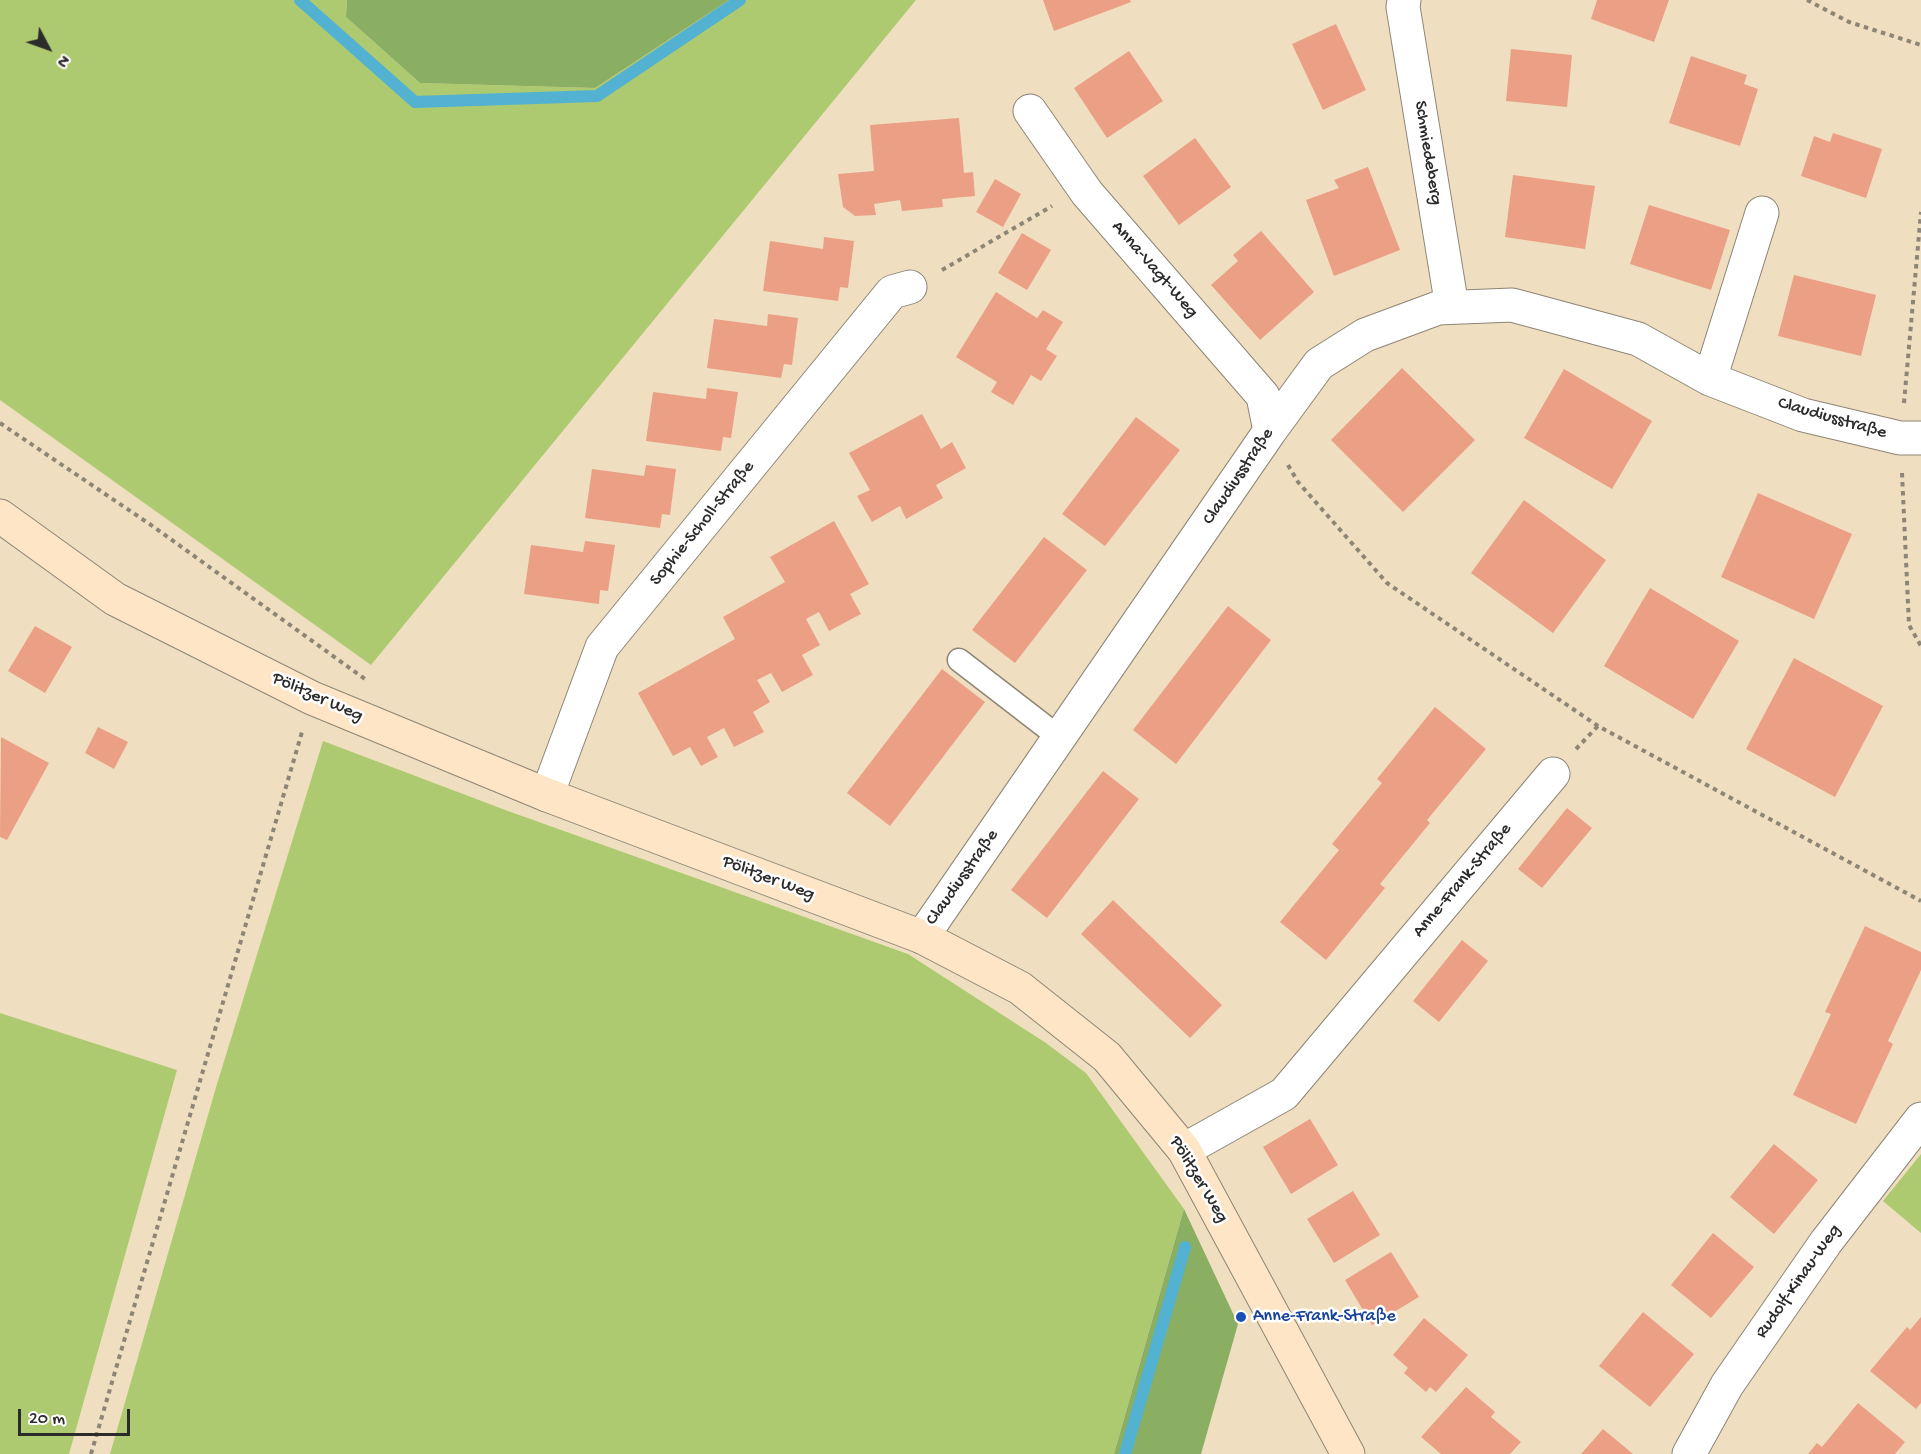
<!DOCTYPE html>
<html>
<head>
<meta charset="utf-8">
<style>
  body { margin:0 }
  #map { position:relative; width:1921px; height:1454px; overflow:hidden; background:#efdfc0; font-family:"Gochi Hand",sans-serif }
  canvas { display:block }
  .north { position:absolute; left:18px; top:18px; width:60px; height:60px; -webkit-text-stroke:4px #fff; paint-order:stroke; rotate:131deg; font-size:16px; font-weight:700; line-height:24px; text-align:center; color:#2b2b2b }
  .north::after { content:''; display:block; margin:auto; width:21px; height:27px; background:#2b2b2b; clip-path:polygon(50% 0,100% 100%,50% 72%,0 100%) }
  .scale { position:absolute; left:18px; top:1409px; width:112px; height:27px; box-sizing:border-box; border:3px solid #2b2b2b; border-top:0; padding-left:8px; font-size:18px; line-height:21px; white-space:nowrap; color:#2b2b2b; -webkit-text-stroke:4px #fff; paint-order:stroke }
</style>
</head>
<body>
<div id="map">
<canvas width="1921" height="1454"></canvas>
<div class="north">N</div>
<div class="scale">20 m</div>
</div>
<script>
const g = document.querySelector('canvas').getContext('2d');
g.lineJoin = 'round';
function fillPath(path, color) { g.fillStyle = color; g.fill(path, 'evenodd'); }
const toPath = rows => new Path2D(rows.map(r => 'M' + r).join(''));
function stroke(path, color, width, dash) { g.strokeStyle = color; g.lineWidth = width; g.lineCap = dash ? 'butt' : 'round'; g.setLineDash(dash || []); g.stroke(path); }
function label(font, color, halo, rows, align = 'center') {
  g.font = font + ' "Gochi Hand",sans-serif'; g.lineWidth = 5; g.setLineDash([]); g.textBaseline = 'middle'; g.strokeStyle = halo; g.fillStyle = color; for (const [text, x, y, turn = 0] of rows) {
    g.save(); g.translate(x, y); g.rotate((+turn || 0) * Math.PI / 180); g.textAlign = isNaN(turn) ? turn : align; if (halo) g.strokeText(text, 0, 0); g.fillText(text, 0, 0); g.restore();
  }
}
const green = toPath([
  [0,0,347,0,346,17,420,83,595,88,729,0,916,0,371,665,0,400],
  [323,741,508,811,908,954,1046,1043,1086,1073,1184,1209,1114,1454,110,1454,217,1084],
  [0,1013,177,1070,69,1454,0,1454],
  [1921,1154,1921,1233,1883,1201]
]);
const forest = toPath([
  [347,0,729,0,595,88,420,83,346,17],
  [1184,1209,1238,1324,1201,1454,1114,1454]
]);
const stream = toPath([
  [300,0,415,102,597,96,740,0],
  [1125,1454,1185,1247]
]);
const building = toPath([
  [1043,0,1130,0,1131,2,1054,31],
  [1597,0,1669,0,1654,42,1591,19],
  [1336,24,1366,90,1323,110,1292,44],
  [1511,49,1572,55,1567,107,1506,101],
  [1129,51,1163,101,1107,138,1074,88],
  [1691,56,1747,75,1744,84,1758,89,1740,146,1669,123],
  [959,118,964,173,973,172,975,196,942,199,943,207,902,211,900,200,874,204,876,215,855,216,843,207,838,174,874,171,870,125],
  [1833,133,1882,149,1866,198,1801,176,1814,136,1830,142],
  [1195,138,1231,187,1179,225,1143,176],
  [1368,167,1400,250,1334,276,1306,200,1339,188,1334,180],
  [1513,175,1595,186,1585,249,1505,237],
  [995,179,1021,194,1003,227,976,212],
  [1649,205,1730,230,1711,290,1630,264],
  [1261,231,1314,292,1260,340,1211,285,1238,261,1233,255],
  [1022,233,1051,250,1027,290,998,273],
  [824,237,854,241,848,288,840,287,838,301,763,291,770,241,823,249],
  [1794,275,1876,295,1861,356,1778,336],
  [996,292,1037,318,1043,310,1063,322,1046,349,1057,356,1041,381,1031,375,1013,405,991,392,997,382,956,357],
  [768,314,798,318,792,365,784,364,781,378,707,368,714,319,767,326],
  [1402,368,1475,440,1403,512,1331,440],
  [1564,369,1652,421,1612,489,1524,438],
  [707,388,738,392,731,438,723,437,721,451,646,441,653,392,706,399],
  [922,414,941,449,952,442,966,468,936,485,943,498,906,519,900,506,872,522,857,496,870,490,849,453],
  [1136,417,1180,450,1105,546,1062,514],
  [646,465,676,469,670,515,662,514,660,528,585,518,592,469,644,476],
  [1758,493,1852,534,1814,619,1721,577],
  [1524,500,1606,560,1553,633,1471,573],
  [834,521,869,584,850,594,861,614,829,631,819,612,806,619,820,645,802,655,813,675,782,692,771,673,757,680,770,702,753,712,764,732,734,747,724,728,707,737,718,757,701,766,690,747,673,756,638,693,735,639,723,617,785,582,770,557],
  [1044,537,1087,570,1015,663,972,630],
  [585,541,615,545,608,591,600,590,599,604,524,594,531,545,583,552],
  [1650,588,1739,641,1693,719,1604,666],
  [1228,606,1271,640,1176,764,1133,730],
  [35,626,72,647,45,693,8,671],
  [1794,658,1883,706,1835,797,1746,749],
  [942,669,985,702,890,826,847,793],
  [1435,707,1486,749,1427,820,1430,823,1380,884,1385,888,1326,960,1280,922,1339,850,1332,844,1382,783,1377,779],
  [98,727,128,742,114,769,85,753],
  [1,737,49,763,7,840,0,837],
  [1103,771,1139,799,1047,918,1011,890],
  [1567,808,1592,828,1542,888,1518,869],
  [1113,900,1222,1005,1190,1038,1081,934],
  [1865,926,1921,952,1921,970,1888,1041,1893,1044,1856,1124,1793,1095,1831,1014,1825,1012],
  [1462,940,1488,961,1439,1022,1413,1001],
  [1310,1119,1338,1165,1291,1194,1263,1147],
  [1774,1144,1818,1180,1774,1234,1730,1197],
  [1353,1191,1380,1235,1334,1263,1307,1219],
  [1713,1233,1754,1267,1711,1318,1671,1285],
  [1391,1252,1419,1297,1372,1325,1345,1280],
  [1643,1312,1694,1354,1650,1407,1599,1366],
  [1921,1317,1921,1403,1916,1409,1870,1371,1907,1327,1910,1330],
  [1424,1318,1468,1355,1436,1392,1430,1387,1426,1392,1404,1373,1408,1368,1393,1355],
  [1466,1387,1495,1412,1491,1417,1521,1442,1510,1454,1441,1454,1421,1437],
  [1858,1403,1905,1442,1895,1454,1808,1454,1817,1443,1822,1447],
  [1603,1429,1633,1454,1581,1454]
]);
const path = toPath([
  [1807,0,1849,22,1921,45],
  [942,270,1052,206],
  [1904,403,1921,212],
  [0,423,151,525,365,679],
  [1288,465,1298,482,1387,583,1598,726,1921,901],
  [1902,473,1909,625,1921,646],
  [1576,749,1598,726],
  [91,1454,302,732]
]);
const service = toPath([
  [959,660,1060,738]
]);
const minor = toPath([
  [1404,0,1403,7,1452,307],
  [1030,111,1087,193,1263,396,1270,431],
  [1710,379,1762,213],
  [547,795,602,647,892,292,910,287],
  [922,937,1270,431,1319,364,1365,335,1438,308,1512,305,1638,339,1710,379,1803,415,1900,438,1921,438],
  [1184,1150,1284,1094,1553,774],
  [1689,1454,1727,1385,1826,1242,1921,1119]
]);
const secondary = toPath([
  [0,516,115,599,312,698,547,795,922,937,1020,988,1107,1057,1184,1150,1348,1454]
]);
const markers = [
  [1241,1317,6,"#1a4fb4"]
];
const streetNames = [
  ["Schmiedeberg",1427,153,81],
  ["Anna-Vagt-Weg",1154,270,49],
  ["Claudiusstraße",1832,419,16],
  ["Claudiusstraße",1239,477,-56],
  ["Sophie-Scholl-Straße",703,524,-51],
  ["Pölitzer Weg",317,698,24],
  ["Claudiusstraße",963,878,-55],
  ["Pölitzer Weg",768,879,21],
  ["Anne-Frank-Straße",1463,881,-50],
  ["Pölitzer Weg",1198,1180,59],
  ["Rudolf-Kinau-Weg",1799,1282,-55]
];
const transitNames = [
  ["Anne-Frank-Straße",1253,1317]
];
fillPath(green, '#aeca70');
fillPath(forest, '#8aae62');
stroke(stream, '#53b2d1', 12);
fillPath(building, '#eb9f85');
stroke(service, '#8d8576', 25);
stroke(minor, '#8d8576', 35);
stroke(secondary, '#8d8576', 35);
stroke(path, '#8d8576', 4, [4.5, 4.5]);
stroke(service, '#fff', 22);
stroke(minor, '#fff', 33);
stroke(secondary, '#fde5c5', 33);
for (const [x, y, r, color] of markers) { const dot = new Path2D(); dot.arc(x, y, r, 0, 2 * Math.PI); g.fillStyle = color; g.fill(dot); stroke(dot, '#fff', 2); }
label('18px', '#2b2b2b', '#fff', streetNames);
label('18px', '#164399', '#fff', transitNames, 'left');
</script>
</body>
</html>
